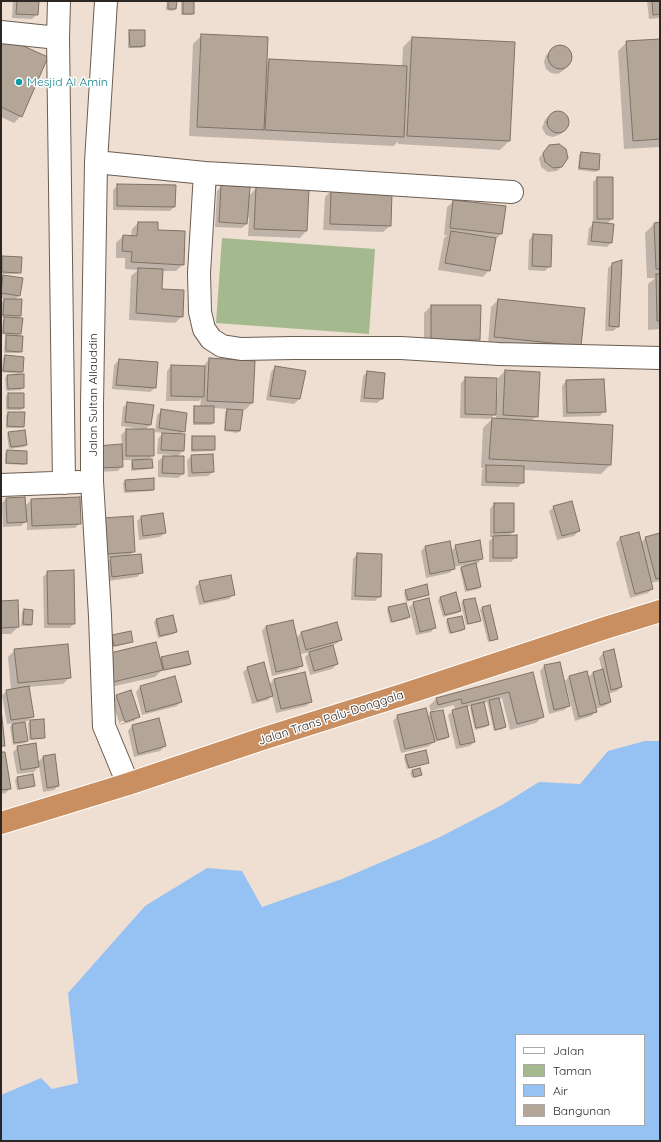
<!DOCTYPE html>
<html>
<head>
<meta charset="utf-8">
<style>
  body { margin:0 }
  #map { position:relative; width:661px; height:1142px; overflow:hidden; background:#efdfd2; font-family:Quicksand,sans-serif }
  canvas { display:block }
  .frame { position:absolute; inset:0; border:2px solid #2c2722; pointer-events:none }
  .legend { position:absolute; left:515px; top:1034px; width:130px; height:92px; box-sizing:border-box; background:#fff; border:1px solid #aba9a7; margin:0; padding:5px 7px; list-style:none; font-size:12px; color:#2c2722 }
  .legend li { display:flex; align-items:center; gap:8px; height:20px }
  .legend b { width:20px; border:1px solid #aba9a7 }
</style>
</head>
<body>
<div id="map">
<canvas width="661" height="1142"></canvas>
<div class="frame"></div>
<ul class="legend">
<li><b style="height:5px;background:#fff"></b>Jalan</li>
<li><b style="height:11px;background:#a4ba8e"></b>Taman</li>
<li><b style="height:11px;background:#96c1f3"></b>Air</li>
<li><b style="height:11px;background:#b3a598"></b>Bangunan</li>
</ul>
</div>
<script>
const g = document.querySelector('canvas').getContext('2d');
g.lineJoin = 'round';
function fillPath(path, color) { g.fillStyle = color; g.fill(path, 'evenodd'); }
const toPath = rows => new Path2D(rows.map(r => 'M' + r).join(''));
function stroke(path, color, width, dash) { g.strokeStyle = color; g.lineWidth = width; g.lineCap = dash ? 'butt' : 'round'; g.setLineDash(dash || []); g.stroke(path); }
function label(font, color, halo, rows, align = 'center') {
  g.font = font + ' Quicksand,sans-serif'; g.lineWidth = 3; g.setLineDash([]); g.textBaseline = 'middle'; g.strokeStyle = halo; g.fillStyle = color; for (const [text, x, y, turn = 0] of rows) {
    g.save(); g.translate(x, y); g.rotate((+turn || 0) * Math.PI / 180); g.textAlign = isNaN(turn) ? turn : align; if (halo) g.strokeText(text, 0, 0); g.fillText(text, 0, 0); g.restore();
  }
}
const green = toPath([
  [222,238,375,249,369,334,216,323]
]);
const water = toPath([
  [645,741,660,741,660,1141,1,1141,1,1095,41,1078,52,1089,78,1083,68,993,145,906,207,868,242,871,262,907,342,879,438,838,502,805,539,782,580,784,608,751],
  [516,1035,644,1035,644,1125,516,1125]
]);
const shadow = toPath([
  [13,1,38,1,37,14,32,19,12,18],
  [167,1,176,1,175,9,173,11,166,10],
  [181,1,193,1,193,13,191,15,181,15],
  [647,1,660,1,660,18,649,19],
  [130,31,144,46,142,48,128,48,128,33],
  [202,35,266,63,269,60,402,67,403,47,412,38,509,141,500,150,398,144,398,141,394,146,189,136,193,44],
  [1,37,21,116,14,123,1,117],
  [660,40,660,147,624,149,618,51,627,42],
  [557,46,564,47,570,51,572,58,569,65,564,70,558,74,551,73,546,69,544,62,546,55],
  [557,111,565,114,568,121,565,129,561,134,553,137,546,135,542,128,545,120,550,115],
  [549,146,562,166,557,171,548,172,541,167,539,158],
  [581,153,599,155,598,170,596,172,578,170,579,155],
  [597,178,612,219,606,225,611,243,607,247,587,245,589,228,593,224,593,182],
  [118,185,174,207,170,211,113,210,113,190],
  [222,186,248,197,256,188,306,231,300,238,248,236,249,218,247,218,246,224,242,228,215,227,217,191],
  [332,190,390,226,383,232,323,230,325,197],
  [454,201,505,207,501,234,494,241,489,270,483,277,438,270,444,238,447,235,444,235,447,207],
  [138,223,157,231,183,264,176,271,162,271,161,290,182,316,175,323,129,320,131,276,138,270,125,269,125,258,116,258,116,243,123,236,131,237,132,229],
  [660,223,660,329,648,330,648,284,655,278,647,278,645,233,654,224],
  [533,235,550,266,545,271,528,270,529,240],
  [3,257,20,272,18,274,1,274,1,259],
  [613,264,618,327,613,331,605,331,608,268],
  [3,276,21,279,19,296,14,300,20,316,17,319,21,333,17,336,21,351,19,353,4,353,5,338,8,335,2,334,3,320,6,317,2,317,2,302,5,299,1,298,1,278],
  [498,300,580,345,488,344,491,307],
  [431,306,479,339,473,346,424,346,424,313],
  [5,356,23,358,22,372,20,374,2,372,3,358],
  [209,359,252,403,245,410,242,410,239,431,237,433,224,431,225,412,228,409,213,408,213,423,211,425,193,425,193,409,195,407,200,407,201,399,199,401,166,401,167,371,171,366,203,367],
  [119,360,155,388,150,392,112,389,114,365],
  [275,367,304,372,299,399,294,404,266,400,271,372],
  [505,371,537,416,531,421,610,465,601,474,523,470,523,482,518,487,481,486,482,470,484,468,481,468,483,428,492,419,496,420,498,378],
  [367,372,384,374,382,399,377,403,360,402,363,376],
  [7,376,23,388,21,390,6,391,5,378],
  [466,378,495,414,490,419,460,418,461,383],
  [566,381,604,411,600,416,563,417,562,386],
  [8,394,23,394,23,408,21,410,6,410,6,396],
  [128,403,153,406,150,425,145,430,153,455,148,460,152,467,150,469,131,471,131,463,134,460,122,460,122,466,118,471,94,472,122,445,121,435,126,430,140,430,140,429,121,426,123,407],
  [162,410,184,431,180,435,183,451,177,457,183,474,178,478,158,477,158,461,163,457,172,457,172,455,157,454,158,439,163,433,155,432,157,415],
  [8,413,23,426,21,428,6,428,6,415],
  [9,433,26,445,24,447,9,449,7,435],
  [193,437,214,449,212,451,191,452,191,439],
  [7,451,26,463,24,465,5,464,5,453],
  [192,456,213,472,208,476,188,477,187,460],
  [125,481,153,489,151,491,124,493,123,483],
  [79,498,80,523,75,528,27,530,27,520,21,526,3,527,2,503,6,499,25,506,31,500],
  [494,504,513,532,509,536,516,557,511,562,489,562,489,541,494,537,490,537,490,509],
  [554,507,579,531,574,536,557,540,549,511],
  [141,517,165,533,160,537,139,540,137,521],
  [99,524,134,551,129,556,142,572,137,577,108,581,106,563,112,557,101,558],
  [660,534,660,581,651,583,652,589,648,593,630,598,616,543,620,538,640,543,646,538],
  [426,546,451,551,456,546,482,558,478,563,475,563,480,587,478,589,465,592,460,569,464,565,453,567,454,569,449,573,426,578,421,551],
  [357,554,380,596,375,601,351,600,353,559],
  [48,572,74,623,70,628,44,628,43,577],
  [200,582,234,594,229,599,199,605,195,587],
  [406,591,428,594,426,596,406,602,404,593],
  [456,593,460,611,458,613,443,617,438,600,440,598],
  [463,601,480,620,478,622,466,625,461,603],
  [1,602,18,627,11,634,1,634],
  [414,603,435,627,431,632,416,635,409,607],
  [489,607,497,638,495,640,488,642,480,610,482,608],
  [388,608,409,617,407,619,390,623,387,610],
  [24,610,31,624,29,626,21,626,22,612],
  [172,616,176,632,174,634,158,638,154,622,156,620],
  [448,620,464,629,462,631,449,634,446,622],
  [266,626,296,638,301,633,341,640,336,644,332,645,337,664,332,669,310,675,305,657,310,652,301,654,300,649,298,650,302,665,297,670,272,676,262,631],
  [113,636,132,641,130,643,113,647,111,638],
  [15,650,70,677,63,684,28,687,33,716,28,721,24,721,27,741,25,743,13,745,10,727,14,723,7,724,2,695,7,691,11,690,8,657],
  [603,653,621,687,617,691,608,694,610,702,605,706,595,709,596,712,591,716,575,721,565,681,570,676,587,678,593,673,602,670,599,658],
  [162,658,190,664,188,666,162,671,162,670,155,677,106,688,100,662,160,660],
  [544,666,569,706,564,710,549,714,540,671],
  [248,668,269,685,274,679,311,702,306,706,276,713,272,695,268,700,252,704,243,672],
  [532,674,543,716,536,723,510,730,502,698,499,699,505,727,503,729,494,731,487,702,483,703,488,725,486,727,475,730,470,708,472,706,466,707,474,742,470,746,456,749,448,715,453,711,455,710,454,705,431,711,429,706,436,699],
  [175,678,181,701,177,706,142,715,136,692,140,687],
  [117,696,138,716,134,721,120,725,112,700],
  [135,717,135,719,120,724,120,722],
  [431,713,448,737,446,739,435,742,435,740,429,746,401,753,393,721,397,716,428,717],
  [158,720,165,746,160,751,134,757,128,731,132,726],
  [30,721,44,737,42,739,29,740,28,723],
  [18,747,37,763,43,757,58,786,54,790,43,792,39,766,34,772,17,774,13,752],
  [1,753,10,788,6,793,1,794],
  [406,756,427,762,425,764,407,769,404,758],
  [412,771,420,775,418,777,412,778,410,773],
  [17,778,34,785,32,787,17,790,15,780]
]);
const building = toPath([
  [17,1,39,1,38,15,16,14,17,1],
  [168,1,177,1,176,9,168,9,168,1],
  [183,1,194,1,194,14,183,14,183,1],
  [652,1,660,1,660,14,653,15,652,1],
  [129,30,145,30,145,46,130,47,129,30],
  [201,34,268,37,264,130,197,127,201,34],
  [1,36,48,57,22,117,1,107,1,36],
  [412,37,515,42,510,141,407,136,412,37],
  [660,39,660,139,633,141,626,41,660,39],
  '548 57a12 12 0 1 1 24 0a12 12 0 1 1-24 0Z',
  [269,59,407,66,404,137,265,130,269,59],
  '547 122a11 11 0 1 1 22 0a11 11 0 1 1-22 0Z',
  [559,144,566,149,568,158,562,167,553,168,545,162,543,153,549,145,559,144],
  [581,152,600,154,599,170,579,168,581,152],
  [597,177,613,177,613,219,597,219,597,177],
  [117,184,176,185,175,207,117,206,117,184],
  [221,185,250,187,247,224,219,222,221,185],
  [256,187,309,189,307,231,254,229,256,187],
  [331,189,392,192,391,226,330,224,331,189],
  [453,200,506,206,502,234,450,228,453,200],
  [138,222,158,222,158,230,185,231,184,265,131,262,132,252,122,251,123,235,137,236,138,222],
  [593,222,614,224,612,243,591,241,593,222],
  [660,222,660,269,656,269,654,223,660,222],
  [451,231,496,238,490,271,445,263,451,231],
  [533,234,552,235,551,267,532,266,533,234],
  [2,256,22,257,21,273,2,272,2,256],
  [622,260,619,327,609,326,612,263,622,260],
  [138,268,163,269,162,289,184,290,183,317,136,313,138,268],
  [656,274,660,274,660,321,657,321,656,274],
  [3,275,23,278,20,296,1,293,3,275],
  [4,299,22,299,21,316,3,315,4,299],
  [498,299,585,308,581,346,494,337,498,299],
  [431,305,481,305,480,340,431,340,431,305],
  [4,317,23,318,21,334,3,333,4,317],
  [6,335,23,336,22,352,6,351,6,335],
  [5,355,24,357,23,372,3,371,5,355],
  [209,358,255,361,253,403,207,401,209,358],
  [119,359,158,362,156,388,116,385,119,359],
  [171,365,205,366,204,397,171,396,171,365],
  [275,366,306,371,300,399,270,396,275,366],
  [505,370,540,372,538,417,503,415,505,370],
  [367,371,385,373,383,399,364,398,367,371],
  [24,374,24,388,8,389,7,375,24,374],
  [465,377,497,378,496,415,465,414,465,377],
  [604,379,606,412,567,413,566,380,604,379],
  [8,393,24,393,24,408,8,408,8,393],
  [127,402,154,405,151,425,125,422,127,402],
  [194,406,214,406,214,423,194,423,194,406],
  [161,409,187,413,185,432,159,428,161,409],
  [227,409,243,410,240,431,225,430,227,409],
  [8,412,25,412,24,427,7,426,8,412],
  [492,418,613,425,611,465,489,459,492,418],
  [126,429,154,429,154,456,126,456,126,429],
  [25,430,27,445,11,447,8,432,25,430],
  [162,433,185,434,184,451,161,450,162,433],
  [192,436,215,436,215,450,192,450,192,436],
  [122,444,123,467,98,468,97,446,122,444],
  [7,450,27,451,27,464,6,463,7,450],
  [213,454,214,472,192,473,191,455,213,454],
  [163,456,184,456,184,474,162,473,163,456],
  [152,459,153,468,133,469,132,460,152,459],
  [486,465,524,466,524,483,486,482,486,465],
  [154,478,154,490,126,491,125,480,154,478],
  [25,497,27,522,7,523,6,498,25,497],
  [80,497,81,524,32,526,31,499,80,497],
  [572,501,580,531,562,536,553,506,572,501],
  [494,503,514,503,514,532,494,533,494,503],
  [163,513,166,533,143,536,141,516,163,513],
  [133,516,135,552,106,554,103,518,133,516],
  [639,532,653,589,635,594,620,537,639,532],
  [660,533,660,578,656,579,645,537,660,533],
  [517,535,517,558,493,558,493,536,517,535],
  [480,540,483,559,459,563,455,545,480,540],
  [450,541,455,569,430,574,425,546,450,541],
  [357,553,382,554,381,597,355,596,357,553],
  [141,554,143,573,112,577,110,557,141,554],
  [476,563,481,587,467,590,461,567,476,563],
  [74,570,75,624,48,624,47,571,74,570],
  [231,575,235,595,204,602,199,581,231,575],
  [427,584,429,595,408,600,405,590,427,584],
  [456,592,461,611,445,615,440,597,456,592],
  [429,598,436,628,420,632,413,602,429,598],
  [475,598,481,621,468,624,463,600,475,598],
  [18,600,19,627,1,628,1,601,18,600],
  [406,603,410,617,392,622,388,607,406,603],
  [490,605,498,639,490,641,482,607,490,605],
  [24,609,33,610,32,625,23,624,24,609],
  [173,615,177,632,160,636,156,619,173,615],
  [462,616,465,629,451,633,447,619,462,616],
  [293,620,303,666,276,672,266,626,293,620],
  [337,622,342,640,306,650,301,632,337,622],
  [131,631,133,642,114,646,112,635,131,631],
  [156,642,163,670,113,682,106,654,156,642],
  [68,644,71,678,18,683,14,649,68,644],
  [333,645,338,664,314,671,309,652,333,645],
  [614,649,622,687,611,690,603,652,614,649],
  [188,651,191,664,164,670,161,657,188,651],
  [264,662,273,696,257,701,247,667,264,662],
  [560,662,570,706,554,710,544,665,560,662],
  [603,669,611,702,600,705,593,672,603,669],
  [587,671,597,712,579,717,569,676,587,671],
  [305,672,312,702,281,709,274,679,305,672],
  [533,672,544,717,517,724,509,692,462,704,461,699,438,705,436,698,533,672],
  [175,676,182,702,146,712,140,686,175,676],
  [29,686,34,717,11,720,6,690,29,686],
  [131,690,140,717,125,722,116,695,131,690],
  [499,698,506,727,495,730,489,700,499,698],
  [484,702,489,725,476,728,471,705,484,702],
  [467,706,475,742,460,745,452,710,467,706],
  [1,708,5,746,1,746,1,708],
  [426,708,435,742,405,749,397,715,426,708],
  [443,710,449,737,437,740,430,712,443,710],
  [159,718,166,746,138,754,132,725,159,718],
  [44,719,45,738,31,739,30,720,44,719],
  [25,722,28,741,14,743,12,724,25,722],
  [36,743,39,767,21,770,17,746,36,743],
  [426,750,429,763,409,768,405,755,426,750],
  [1,752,5,752,11,789,1,790,1,752],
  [55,754,59,786,47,788,43,756,55,754],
  [420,768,422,775,414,777,412,770,420,768],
  [33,774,35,786,19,789,17,777,33,774]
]);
const minor = toPath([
  [59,1,58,38,64,483],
  [106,1,96,162,92,404,92,481,100,616,104,726,128,784],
  [1,32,58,38],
  [96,162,205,173,294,178,512,192],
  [205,173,199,273,200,312,204,329,211,339,222,346,241,349,293,348,401,348,499,354,660,358],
  [1,485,79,482]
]);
const highway = toPath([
  [1,823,128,784,262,739,405,694,605,628,660,611]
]);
const markers = [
  [19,82,4,"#0f9aa8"]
];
const cultureNames = [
  ["Mesjid Al Amin",27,82]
];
const streetNames = [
  ["Jalan Sultan Allauddin",93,395,-90],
  ["Jalan Trans Palu-Donggala",331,718,-18]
];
fillPath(green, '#a4ba8e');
fillPath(water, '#96c1f3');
fillPath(shadow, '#0003');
fillPath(building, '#b3a598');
stroke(building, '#7f7165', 1);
stroke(minor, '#6a5d51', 24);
stroke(highway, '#fff', 24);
stroke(minor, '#fff', 22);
stroke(highway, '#ca8f60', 22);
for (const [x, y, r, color] of markers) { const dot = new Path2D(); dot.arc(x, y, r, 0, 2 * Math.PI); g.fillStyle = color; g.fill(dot); stroke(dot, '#fff', 1.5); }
label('12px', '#0d838f', '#fff', cultureNames, 'left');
label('12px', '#2c2722', '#fff', streetNames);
</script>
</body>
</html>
